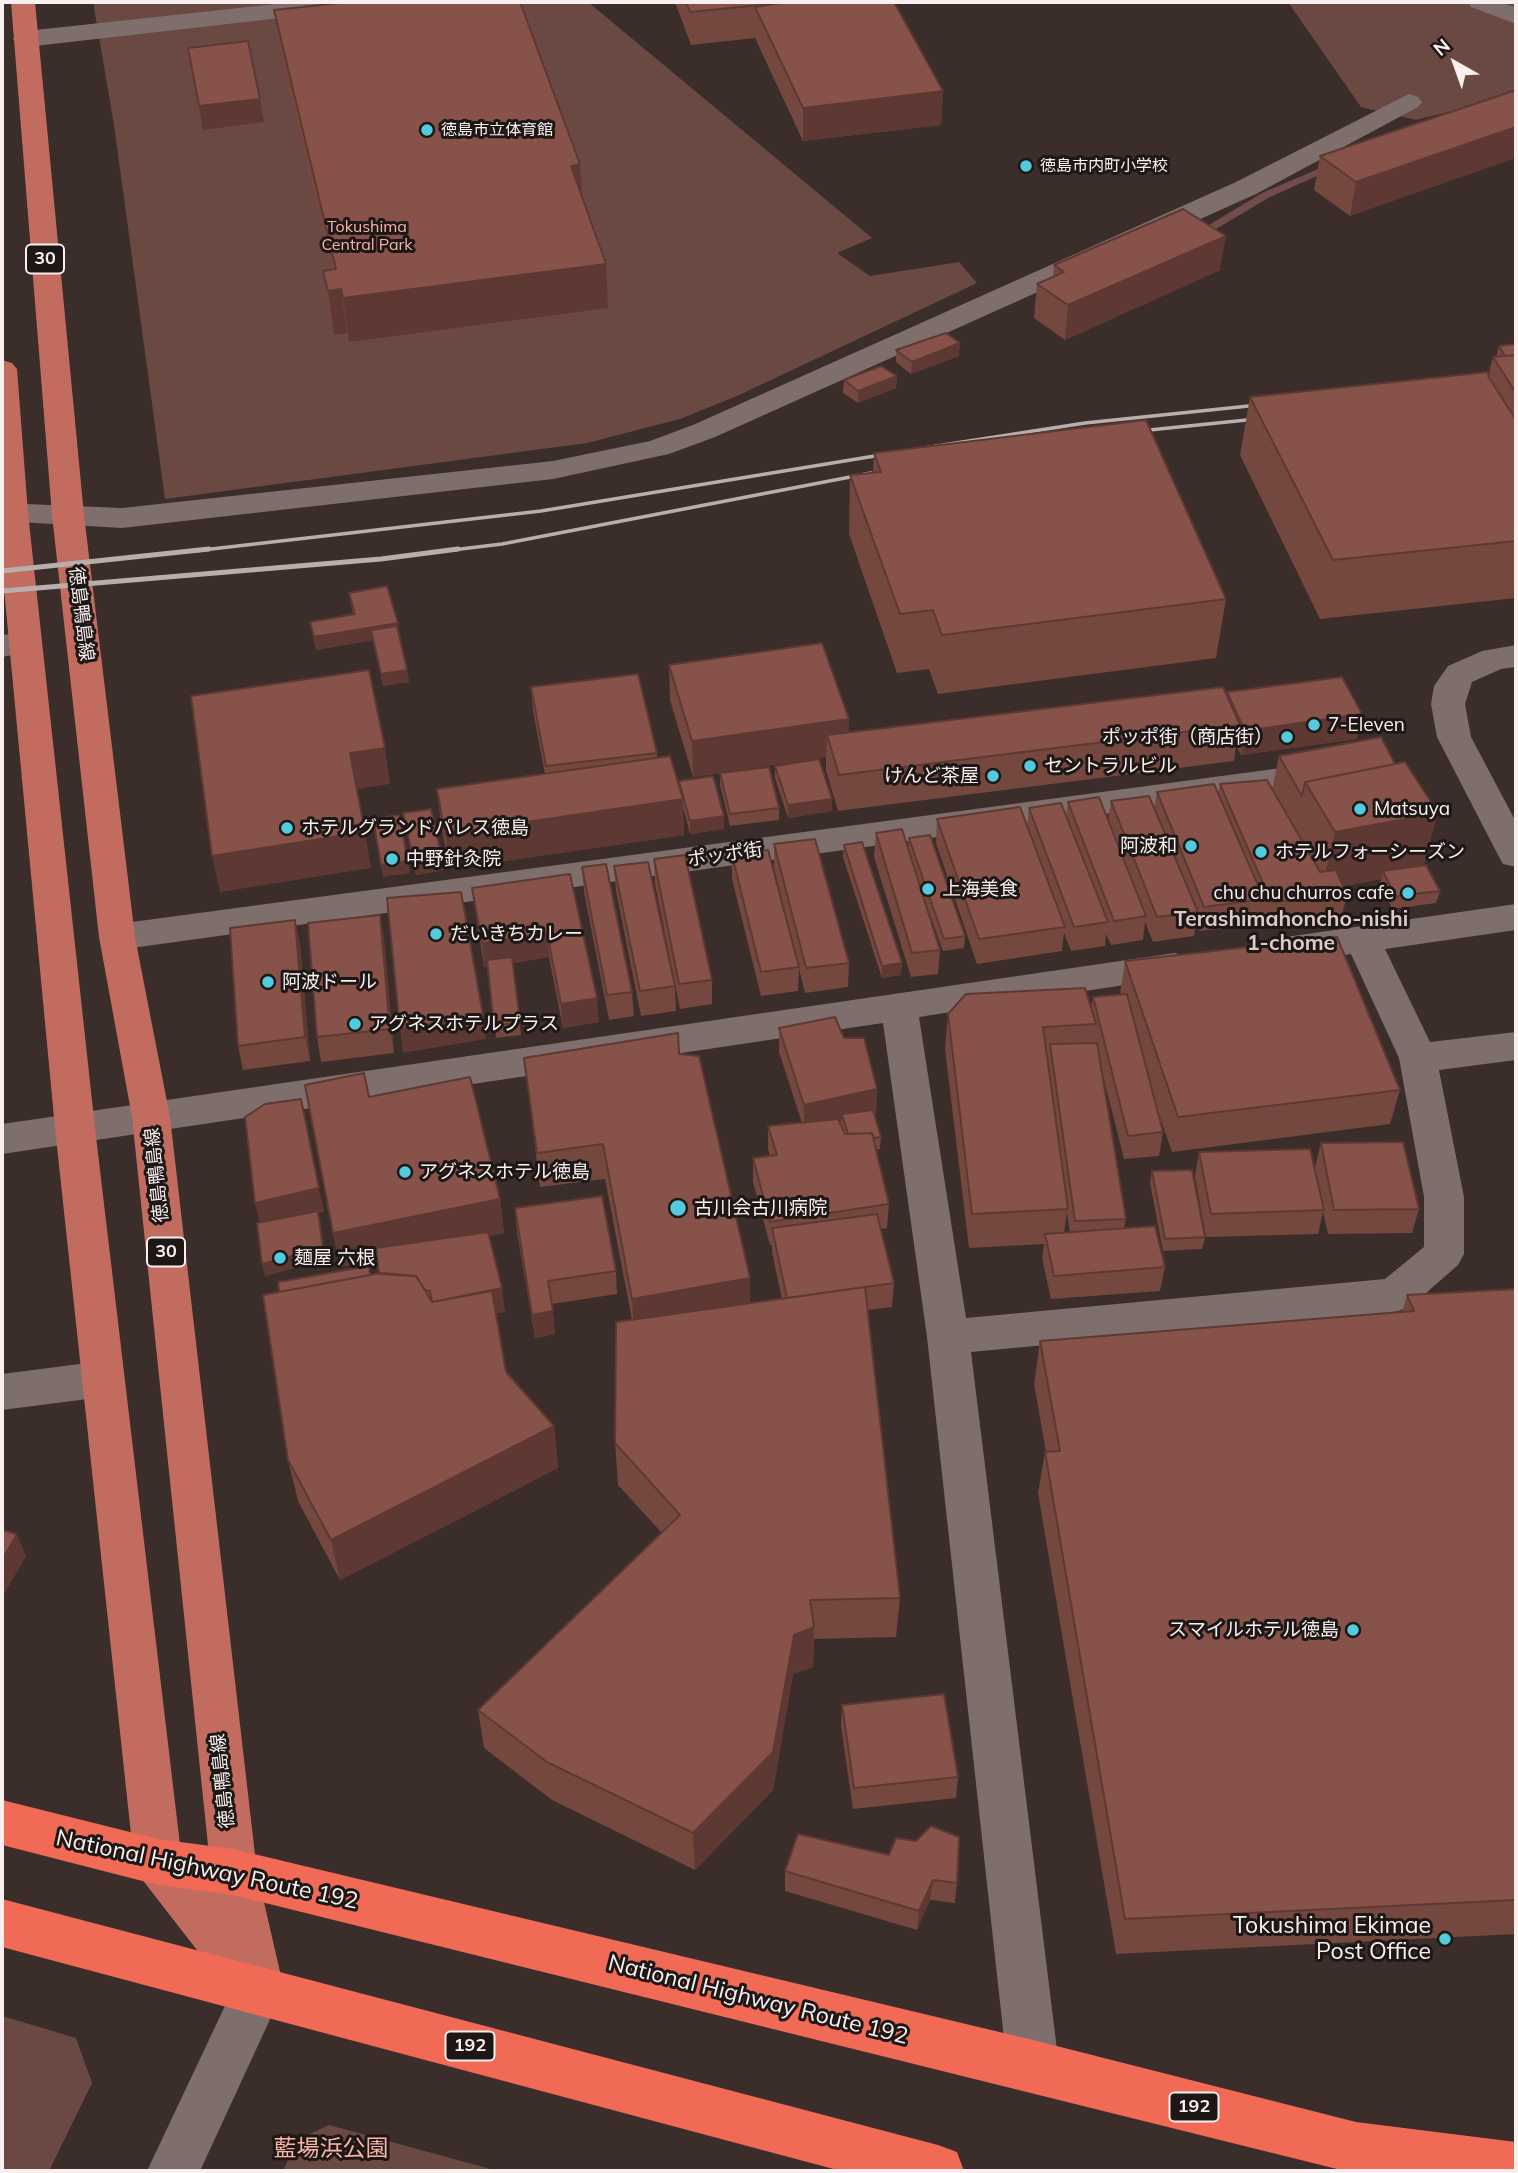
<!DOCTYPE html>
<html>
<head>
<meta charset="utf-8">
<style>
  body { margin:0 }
  #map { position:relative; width:1518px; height:2173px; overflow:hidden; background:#3a2d2a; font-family:Mulish,sans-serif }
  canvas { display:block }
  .frame { position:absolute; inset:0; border:4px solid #f8efee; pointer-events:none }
  .north { position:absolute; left:1420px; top:28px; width:70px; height:70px; -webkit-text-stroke:5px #1d1716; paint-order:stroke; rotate:320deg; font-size:19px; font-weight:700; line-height:28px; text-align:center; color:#f8efee }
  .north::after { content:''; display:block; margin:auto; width:24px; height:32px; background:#f8efee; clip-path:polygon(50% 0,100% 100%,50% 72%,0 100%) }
</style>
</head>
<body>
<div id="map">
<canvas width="1518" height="2173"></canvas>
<div class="frame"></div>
<div class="north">N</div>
</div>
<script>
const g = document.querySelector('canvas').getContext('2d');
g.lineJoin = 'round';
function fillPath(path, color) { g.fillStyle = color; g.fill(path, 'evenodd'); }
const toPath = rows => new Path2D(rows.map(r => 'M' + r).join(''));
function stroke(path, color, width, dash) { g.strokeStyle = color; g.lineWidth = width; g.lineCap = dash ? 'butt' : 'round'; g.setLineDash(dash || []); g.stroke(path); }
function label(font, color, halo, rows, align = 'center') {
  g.font = font + ' Mulish,"Noto Sans JP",sans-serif'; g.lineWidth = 6; g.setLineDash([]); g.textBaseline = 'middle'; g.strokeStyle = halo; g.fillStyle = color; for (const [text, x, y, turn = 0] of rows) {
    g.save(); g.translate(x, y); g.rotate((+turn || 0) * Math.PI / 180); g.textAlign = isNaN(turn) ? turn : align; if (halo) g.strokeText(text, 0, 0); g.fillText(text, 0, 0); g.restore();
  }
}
const green = toPath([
  [93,2,588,2,872,238,837,253,870,276,959,262,977,283,737,396,680,419,587,443,165,499,114,125],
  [1288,2,1516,2,1516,95,1416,120,1361,107],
  [2,2016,76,2038,92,2083,49,2171,2,2171],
  [329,2125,498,2171,283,2171,297,2140]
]);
const stream = toPath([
  [1330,164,1339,166,1270,197,1199,239,1189,237,1262,193,1330,164]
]);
const minor = toPath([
  [295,2,371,2,368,7,359,9,26,47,17,44,13,39,17,34,26,31,295,2],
  [1468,2,1501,2,1516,8,1516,24,1471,7,1468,2],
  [1409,94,1418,97,1422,102,1418,107,1256,194,715,437,669,454,553,479,122,528,2,521,2,503,122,508,553,461,650,441,693,425,1236,182,1409,94],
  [26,632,38,636,42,643,38,650,2,657,2,635,26,632],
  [1516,645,1516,667,1501,669,1472,682,1465,704,1471,737,1516,822,1516,867,1503,864,1498,855,1437,737,1431,704,1434,686,1448,666,1482,651,1516,645],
  [1326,762,1338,766,1343,774,1338,782,117,950,104,946,99,937,104,928,117,924,1326,762],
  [1516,904,1516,930,1385,949,1430,1042,1516,1032,1516,1060,1439,1070,1464,1197,1464,1254,1458,1265,1410,1307,1395,1312,971,1352,1059,2066,1051,2084,1033,2092,1015,2084,1007,2066,927,1337,883,1023,2,1154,2,1124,1175,953,1188,957,1193,966,1188,975,919,1017,966,1318,1385,1279,1424,1247,1424,1197,1399,1058,1351,954,1286,963,1273,959,1268,950,1273,941,1286,937,1516,904],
  [103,1361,118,1367,124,1379,118,1391,103,1397,2,1410,2,1374,103,1361],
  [259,1964,277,1972,284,1989,200,2171,147,2171,241,1972,259,1964]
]);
const major = toPath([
  [11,2,35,2,84,515,135,937,170,1117,257,1872,284,1989,277,2006,259,2014,241,2006,235,1999,141,1878,134,1862,55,1128,2,568,2,360,12,363,17,369,28,513,95,1128,181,1853,213,1893,132,1117,99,937,52,515,11,2]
]);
const highway = toPath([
  [2,1800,158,1839,233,1849,1033,2040,1356,2122,1516,2142,1516,2171,1345,2171,233,1895,158,1885,2,1845,2,1800],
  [2,1899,938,2145,957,2152,964,2171,841,2171,2,1947,2,1899]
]);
const railFar1 = toPath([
  [1130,432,1266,418],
  [924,448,1085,423,1268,404],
  [194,551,541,511,893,453],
  [444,551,502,544,871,473]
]);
const rail = toPath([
  [2,571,209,549],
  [2,591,381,559,458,549]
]);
const wall = toPath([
  [256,2,277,2,256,4],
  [675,2,797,2,943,91,941,125,803,141,755,38,691,45],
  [274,10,580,164,582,198,608,308,349,342,347,333,334,335,329,315,323,271,332,270,280,52],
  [1516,90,1350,216,1314,190,1320,156],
  [1054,265,1220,270,1065,340,1034,318,1037,284,1053,277],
  [1516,344,1516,598,1320,619,1240,455,1250,397,1489,372,1493,357,1496,357,1499,346],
  [896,350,959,356,911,374,896,362],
  [897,376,896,388,858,403,843,393,844,380],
  [874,453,1226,599,1216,658,938,694,929,669,897,673,849,534,850,475,873,473],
  [349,593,400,635,409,682,383,686,373,640,316,650,310,622,353,614],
  [669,665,849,719,848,733,1226,695,1227,692,1357,739,1241,755,1236,746,1234,761,838,811,826,771,826,757,730,771,779,808,779,820,730,826,720,785,720,773,693,777,670,700],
  [531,687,657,753,657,758,679,786,679,781,724,816,724,829,690,834,683,807,684,835,450,869,441,825,437,789,545,774,533,711],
  [1279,756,1424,865,1440,891,1436,903,1392,909,1380,883,1381,879,1343,886,1347,895,1341,919,1266,927,1261,915,1259,924,1200,931,1196,922,1194,936,1153,942,1145,922,1143,940,1111,945,1106,934,1105,946,1071,951,1064,933,1062,951,977,964,936,843,937,819,1027,826,1029,808,1066,816,1068,802,1108,821,1111,801,1154,808,1157,792,1218,793,1220,784,1272,790],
  [775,766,832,811,788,818,775,778],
  [403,813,444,870,416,875],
  [876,833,908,849,909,838,965,936,964,948,943,951,917,878,940,950,938,974,911,977,874,857],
  [774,844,849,963,848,987,805,993,774,868],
  [844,845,902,963,901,975,882,978,843,857],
  [732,855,799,967,798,991,761,996,732,879],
  [654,859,712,980,712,1004,680,1009,655,884],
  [614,866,675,986,676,1011,641,1016,616,891],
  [582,867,632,992,634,1016,609,1020,584,892],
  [570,874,599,1022,563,1028,549,957,513,963,521,1035,496,1038,488,966,484,967,472,888],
  [380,915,384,939,394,1053,321,1062,317,1037],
  [300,944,310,1061,243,1070,238,1046],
  [1125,961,1400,1090,1390,1124,1172,1152,1157,1109,1163,1132,1159,1156,1124,1159,1102,1072,1126,1219,1124,1229,1165,1267,1160,1291,1051,1299,1042,1258,1044,1244,969,1248,945,1049,948,1014,1091,1008,1093,997,1120,995],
  [1067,1213,1070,1233,1064,1233],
  [779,1028,844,1038,877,1089,876,1113,874,1114,881,1137,880,1149,876,1150,889,1204,887,1228,881,1229,894,1283,892,1307,868,1310,900,1598,896,1637,814,1639,813,1667,793,1674,773,1790,695,1870,552,1800,484,1748,478,1710,662,1533,618,1485,615,1443,632,1320,605,1179,540,1187,524,1058,679,1054,750,1278,750,1303,782,1299,772,1252,772,1245,770,1245,753,1182,753,1158,770,1156,768,1150,768,1126,802,1123,779,1052],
  [369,1097,500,1199,504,1233,489,1236,505,1312,496,1313,506,1372,554,1426,558,1468,340,1580,298,1501,288,1460,370,1275,379,1274,377,1259,340,1267,333,1233],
  [1321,1143,1419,1209,1412,1233,1328,1234,1323,1212,1318,1234,1206,1237,1195,1176,1199,1152,1315,1167],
  [1152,1171,1205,1237,1202,1249,1163,1251,1150,1183],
  [515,1208,616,1271,617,1294,552,1304,555,1334,535,1338,517,1232],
  [1516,1289,1516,1934,1116,1954,1038,1493,1045,1452,1046,1452,1034,1384,1040,1341,1402,1312,1407,1295],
  [842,1705,958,1777,956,1798,853,1809,841,1726],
  [798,1834,957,1883,955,1903,930,1900,917,1930,785,1891,785,1871]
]);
const shadedWall = toPath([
  [943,91,941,125,803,141,803,108],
  [260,99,264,122,203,130,199,106],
  [1516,127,1516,158,1350,216,1356,182],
  [580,164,583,207,571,166],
  [1226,236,1220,270,1065,340,1068,305],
  [606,264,608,308,349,342,343,298],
  [341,289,347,333,334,335,328,291],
  [960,343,959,356,911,374,912,362],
  [897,376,896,388,858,403,858,391],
  [398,623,400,635,374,640,371,630,373,640,316,650,314,637],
  [407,670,409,682,383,686,381,674],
  [1362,714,1357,739,1241,755,1245,731],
  [849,719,848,754,827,735,826,757,693,777,692,741],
  [385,748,390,784,356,789,350,753],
  [683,799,684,835,450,869,445,834],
  [832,799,832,811,788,818,788,805],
  [1438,813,1422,872,1383,871,1381,879,1321,891,1335,832],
  [724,816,724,829,690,834,690,821],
  [365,832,371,868,220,892,212,856],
  [442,858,444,870,416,875,414,862],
  [408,861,410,873,383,877,381,865],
  [380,915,384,939,394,1053,390,1029],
  [295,920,300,944,310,1061,305,1037],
  [547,933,549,957,484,967,482,943],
  [902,963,901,975,882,978,882,966],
  [597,998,599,1022,563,1028,561,1004],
  [483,1015,486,1039,403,1053,400,1029],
  [877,1089,876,1113,844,1120,842,1114,842,1121,804,1129,804,1105],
  [2,1181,4,1236,2,1236],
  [319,1188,324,1212,318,1213,326,1260,265,1276,262,1264,261,1227,255,1203],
  [500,1199,504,1233,340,1267,333,1233],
  [750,1278,750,1312,634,1332,632,1299],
  [502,1288,505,1312,478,1318,474,1294],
  [553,1311,555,1334,535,1338,532,1315],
  [554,1426,558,1468,340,1580,331,1540],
  [17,1534,26,1556,2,1598,2,1560],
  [814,1627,813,1667,793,1674,773,1790,695,1870,693,1833,794,1635],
  [933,1880,930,1900,917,1930,919,1911]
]);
const building = toPath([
  [349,2,520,2,580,164,571,166,606,264,343,298,341,289,328,291,323,271,336,269,274,10,349,2],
  [686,2,894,2,943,91,803,108,755,7,780,3,690,12,686,2],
  [248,41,260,99,199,106,188,48,248,41],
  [1516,90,1516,127,1356,182,1320,156,1516,90],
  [1183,209,1226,236,1068,305,1037,284,1064,272,1054,265,1183,209],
  [946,333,960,343,912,362,896,350,946,333],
  [1516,344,1516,355,1505,356,1499,346,1516,344],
  [1516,355,1516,393,1493,357,1516,355],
  [881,366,897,376,858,391,844,380,881,366],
  [1489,372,1488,376,1516,420,1516,541,1333,560,1250,397,1489,372],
  [1146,420,1226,599,942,635,933,610,900,614,850,475,881,472,874,453,1146,420],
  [387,586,398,623,314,637,310,622,355,614,349,593,387,586],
  [397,626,407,670,381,674,371,630,397,626],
  [822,643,849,719,692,741,669,665,822,643],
  [369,670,385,748,350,753,365,832,212,856,191,696,369,670],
  [638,674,657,753,546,766,531,687,638,674],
  [1342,677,1362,714,1245,731,1227,692,1342,677],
  [1223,687,1240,725,839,775,827,735,1223,687],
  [1381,737,1395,764,1305,782,1302,796,1279,756,1381,737],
  [670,756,683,799,445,834,437,789,670,756],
  [819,759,832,799,788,805,775,766,819,759],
  [1405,762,1438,813,1335,832,1305,782,1405,762],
  [769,767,779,808,730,814,720,773,769,767],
  [713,776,724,816,690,821,679,781,713,776],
  [1267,780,1320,872,1336,870,1347,895,1271,902,1220,784,1267,780],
  [1214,784,1264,899,1204,907,1157,792,1214,784],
  [1149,796,1198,912,1157,917,1111,801,1149,796],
  [1099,797,1146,916,1114,921,1068,802,1099,797],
  [1061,803,1108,922,1074,927,1029,808,1061,803],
  [1020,807,1065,927,979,939,937,819,1020,807],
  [431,809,442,858,414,862,403,813,431,809],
  [399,815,408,861,381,865,373,819,399,815],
  [902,829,940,950,912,953,876,833,902,829],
  [930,835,965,936,944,939,909,838,930,835],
  [815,839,849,963,806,968,774,844,815,839],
  [862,842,902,963,882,966,844,845,862,842],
  [768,850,799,967,761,972,732,855,768,850],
  [685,855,712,980,679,984,654,859,685,855],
  [648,862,675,986,640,991,614,866,648,862],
  [606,864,632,992,607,995,582,867,606,864],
  [1426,865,1440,891,1395,896,1383,871,1426,865],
  [570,874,597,998,561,1004,547,933,482,943,472,888,570,874],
  [461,892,483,1015,400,1029,387,898,461,892],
  [380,915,390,1029,317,1037,308,923,380,915],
  [295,920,305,1037,238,1046,230,928,295,920],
  [1337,937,1400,1090,1178,1117,1125,961,1337,937],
  [512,957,520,1022,494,1026,487,960,512,957],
  [1085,988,1096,1024,1043,1027,1068,1209,972,1214,948,1014,966,994,1085,988],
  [1127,994,1163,1132,1128,1136,1093,997,1127,994],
  [835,1017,844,1038,864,1038,877,1089,804,1105,779,1028,835,1017],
  [678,1033,679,1054,699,1056,750,1278,632,1299,603,1144,537,1153,524,1058,678,1033],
  [1097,1043,1126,1219,1075,1221,1050,1044,1097,1043],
  [364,1073,369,1097,470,1077,500,1199,333,1233,305,1085,364,1073],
  [301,1099,319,1188,255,1203,245,1117,265,1104,301,1099],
  [873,1110,881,1137,874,1138,872,1133,848,1134,842,1114,873,1110],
  [838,1119,845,1134,872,1133,889,1204,770,1222,753,1158,777,1155,768,1126,838,1119],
  [1403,1142,1419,1209,1334,1210,1321,1143,1403,1142],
  [1310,1149,1324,1210,1211,1214,1199,1152,1310,1149],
  [1192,1170,1205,1237,1165,1239,1152,1171,1192,1170],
  [602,1196,616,1271,548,1281,553,1311,532,1315,515,1208,602,1196],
  [318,1211,323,1248,262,1264,257,1223,318,1211],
  [877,1214,894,1283,787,1298,772,1228,877,1214],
  [1155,1226,1165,1267,1054,1276,1045,1234,1155,1226],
  [488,1232,502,1288,432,1302,430,1291,425,1290,416,1276,379,1274,376,1248,488,1232],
  [369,1266,370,1275,279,1292,278,1282,369,1266],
  [381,1273,416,1276,432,1302,492,1291,506,1372,554,1426,331,1540,288,1460,263,1295,381,1273],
  [865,1287,900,1598,810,1600,814,1627,794,1635,773,1752,693,1833,547,1762,478,1710,680,1515,615,1443,616,1322,865,1287],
  [1516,1289,1516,1900,1125,1919,1045,1452,1060,1451,1040,1341,1414,1311,1407,1295,1516,1289],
  [2,1530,17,1534,2,1560,2,1530],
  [944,1694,958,1777,854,1788,842,1705,944,1694],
  [931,1826,959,1837,957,1883,933,1880,919,1911,785,1871,798,1834,889,1855,896,1838,916,1841,931,1826]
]);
const markers = [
  [427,130,7,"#54cade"],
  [1026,166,7,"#54cade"],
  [1314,725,7,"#54cade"],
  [1287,737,7,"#54cade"],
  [1030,766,7,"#54cade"],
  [993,776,7,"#54cade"],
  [1360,809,7,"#54cade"],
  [287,828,7,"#54cade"],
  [1191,846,7,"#54cade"],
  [1261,852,7,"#54cade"],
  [392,859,7,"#54cade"],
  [928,889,7,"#54cade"],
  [1408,893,7,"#54cade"],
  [436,934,7,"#54cade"],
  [268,982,7,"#54cade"],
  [355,1024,7,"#54cade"],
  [405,1172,7,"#54cade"],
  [678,1208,9,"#54cade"],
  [280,1258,7,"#54cade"],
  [1353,1630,7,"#54cade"],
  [1445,1939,7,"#54cade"]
];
const farPoinames = [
  ["徳島市立体育館",441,130],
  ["徳島市内町小学校",1040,166]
];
const farParknames = [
  ["Tokushima",367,227],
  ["Central Park",367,245]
];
const shields = [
  [45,259,38],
  [166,1252,38],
  [470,2046,49],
  [1194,2107,49]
];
const shieldNames = [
  ["30",45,259],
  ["30",166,1252],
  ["192",470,2046],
  ["192",1194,2107]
];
const streetNames = [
  ["徳島鴨島線",81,614,83],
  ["ポッポ街",725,855,-8],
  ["徳島鴨島線",157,1175,-96],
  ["徳島鴨島線",223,1781,-96]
];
const poiNames = [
  ["7-Eleven",1328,725],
  ["ポッポ街（商店街）",1273,737,"right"],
  ["セントラルビル",1044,766],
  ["けんど茶屋",979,776,"right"],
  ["Matsuya",1374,809],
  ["ホテルグランドパレス徳島",301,828],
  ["阿波和",1177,846,"right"],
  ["ホテルフォーシーズン",1275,852],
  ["中野針灸院",406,859],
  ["上海美食",942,889],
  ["chu chu churros cafe",1394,893,"right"],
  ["だいきちカレー",450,934],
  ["阿波ドール",282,982],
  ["アグネスホテルプラス",369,1024],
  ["アグネスホテル徳島",419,1172],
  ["古川会古川病院",694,1208],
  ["麺屋 六根",294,1258],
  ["スマイルホテル徳島",1339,1630,"right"]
];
const neighbourhoodNames = [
  ["Terashimahoncho-nishi",1291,920],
  ["1-chome",1291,944]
];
const nearStreetnames = [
  ["National Highway Route 192",207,1870,12],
  ["National Highway Route 192",758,2000,14]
];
const nearPoinames = [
  ["Tokushima Ekimae",1431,1926],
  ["Post Office",1431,1952]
];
const nearParknames = [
  ["藍場浜公園",331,2149]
];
fillPath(green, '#6b4943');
fillPath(stream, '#704d4a');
fillPath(minor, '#7e6f6c');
fillPath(major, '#c26c5f');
fillPath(highway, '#f06a56');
stroke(railFar1, '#b8aeac', 3.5);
stroke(rail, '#b8aeac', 5);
fillPath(wall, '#74473f');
fillPath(shadedWall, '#5e3933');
fillPath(building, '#875249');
stroke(building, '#5e3933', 2);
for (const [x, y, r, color] of markers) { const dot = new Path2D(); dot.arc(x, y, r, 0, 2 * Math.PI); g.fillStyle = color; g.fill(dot); stroke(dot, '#1d1716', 2.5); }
label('16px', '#f8efee', '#1d1716', farPoinames, 'left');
label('16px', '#f9b4a8', '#1d1716', farParknames);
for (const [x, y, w] of shields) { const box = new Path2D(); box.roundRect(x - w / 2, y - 14.5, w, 29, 5); g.fillStyle = '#1d1716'; g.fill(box); stroke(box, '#f8efee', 2); }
label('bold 18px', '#f8efee', null, shieldNames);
label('19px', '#f8efee', '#1d1716', streetNames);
label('19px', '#f8efee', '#1d1716', poiNames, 'left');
label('bold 21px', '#ddcbc8', '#1d1716', neighbourhoodNames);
label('23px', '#f8efee', '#1d1716', nearStreetnames);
label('23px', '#f8efee', '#1d1716', nearPoinames, 'right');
label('23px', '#f9b4a8', '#1d1716', nearParknames);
</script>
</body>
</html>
